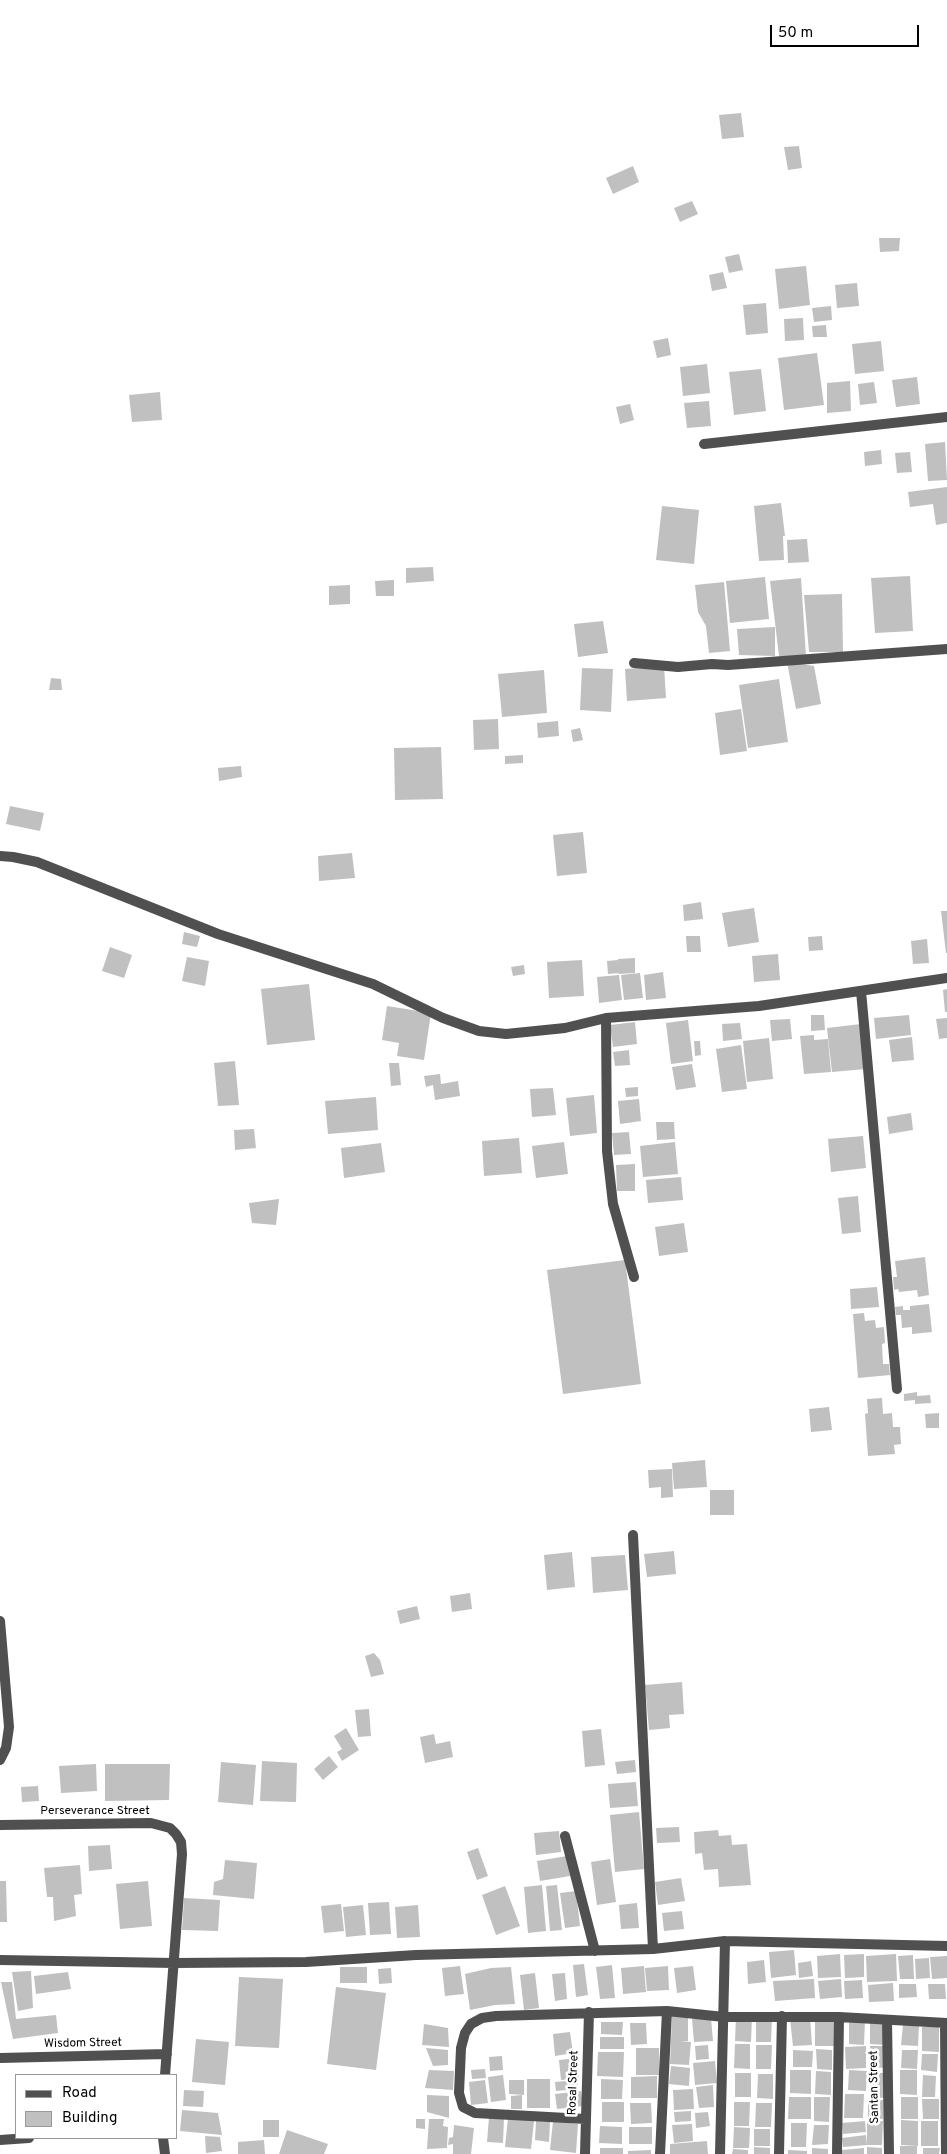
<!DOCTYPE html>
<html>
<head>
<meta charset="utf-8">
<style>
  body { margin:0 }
  #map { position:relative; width:947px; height:2154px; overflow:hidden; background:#fff; font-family:Overpass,sans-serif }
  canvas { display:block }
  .legend { position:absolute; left:15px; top:2074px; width:162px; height:65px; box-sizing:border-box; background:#fff; border:1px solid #999; margin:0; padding:6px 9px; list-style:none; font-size:15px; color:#000 }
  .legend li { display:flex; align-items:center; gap:10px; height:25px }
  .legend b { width:25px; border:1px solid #999 }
  .scale { position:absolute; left:770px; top:25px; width:149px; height:22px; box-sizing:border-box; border:2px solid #000; border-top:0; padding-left:6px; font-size:15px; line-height:18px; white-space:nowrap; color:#000; -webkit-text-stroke:4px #fff; paint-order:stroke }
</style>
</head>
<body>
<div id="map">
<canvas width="947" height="2154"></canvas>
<ul class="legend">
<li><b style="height:6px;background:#505050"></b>Road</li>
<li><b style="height:14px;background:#c0c0c0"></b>Building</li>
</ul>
<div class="scale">50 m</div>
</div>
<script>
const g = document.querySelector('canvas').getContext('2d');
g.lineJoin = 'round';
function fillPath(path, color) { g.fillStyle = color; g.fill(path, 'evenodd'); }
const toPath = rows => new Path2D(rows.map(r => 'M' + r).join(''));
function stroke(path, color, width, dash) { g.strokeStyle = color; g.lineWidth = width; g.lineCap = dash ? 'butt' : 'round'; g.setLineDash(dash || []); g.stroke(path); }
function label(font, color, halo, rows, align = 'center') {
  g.font = font + ' Overpass,sans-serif'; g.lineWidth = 5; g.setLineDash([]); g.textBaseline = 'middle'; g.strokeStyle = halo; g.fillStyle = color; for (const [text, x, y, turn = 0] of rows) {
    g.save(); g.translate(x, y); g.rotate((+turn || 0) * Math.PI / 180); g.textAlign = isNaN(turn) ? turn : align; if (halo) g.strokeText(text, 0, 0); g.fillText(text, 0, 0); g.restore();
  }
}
const building = toPath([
  [741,113,744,137,722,139,719,115],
  [799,146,802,168,788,170,784,147],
  [633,166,639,182,613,194,606,178],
  [692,201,698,214,680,222,674,208],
  [879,238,900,238,899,251,880,252],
  [739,254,743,270,729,273,725,257],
  [806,266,810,305,779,309,775,269],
  [723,272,727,288,712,291,709,275],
  [857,283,859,306,837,308,835,285],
  [766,303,768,333,746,335,743,305],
  [831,306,832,320,814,322,812,308],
  [803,318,804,340,785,341,784,319],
  [826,325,827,337,813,337,812,326],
  [668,338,671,355,657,358,653,341],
  [881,341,884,371,855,374,852,344],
  [817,353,824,405,784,410,778,358],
  [707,364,710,393,683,396,680,367],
  [761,369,766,411,734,415,729,372],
  [917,377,920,404,896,407,892,380],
  [850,381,851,411,827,413,827,383],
  [874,382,877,403,860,405,858,384],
  [160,392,162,420,132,422,129,395],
  [709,401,711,426,687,428,684,403],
  [630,404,634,420,620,424,616,407],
  [945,442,947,480,928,481,925,444],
  [881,450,882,464,865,466,864,452],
  [910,452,912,472,897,473,895,453],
  [947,487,947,523,936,525,933,504,910,507,908,492],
  [781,503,785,536,783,536,784,560,759,561,754,506],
  [662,506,699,510,694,564,656,560],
  [807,539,809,562,788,563,787,540],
  [433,567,434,581,406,583,406,568],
  [910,576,913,631,875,633,871,578],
  [765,577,769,619,730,623,726,581],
  [801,578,806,656,779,656,770,581],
  [394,580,394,596,376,596,375,581],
  [724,582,730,651,709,653,706,626,698,612,695,585],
  [350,585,350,604,329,605,329,586],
  [842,594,843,652,809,652,804,595],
  [603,621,608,653,578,657,574,624],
  [775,627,775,656,739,655,737,629],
  [787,662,814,666,821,704,796,709],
  [664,666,666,698,627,701,625,669],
  [582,668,613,669,611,712,580,710],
  [544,670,547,713,502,717,498,674],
  [51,678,61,679,62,690,49,690],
  [779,679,788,742,748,748,739,685],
  [741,709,747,751,720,755,715,713],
  [498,719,499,749,474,750,473,720],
  [558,721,559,736,538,738,537,723],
  [580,728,583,740,573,742,571,730],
  [441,747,443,799,395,800,394,748],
  [523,755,523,763,505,764,505,756],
  [241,766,242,777,219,781,218,768],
  [10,806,44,813,40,831,6,824],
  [583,832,587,873,557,876,553,835],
  [352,853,355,878,319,881,318,856],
  [701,902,703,919,684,921,683,905],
  [754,908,759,942,728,947,722,913],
  [941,911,947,911,947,953,946,953],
  [184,932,200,936,197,947,182,944],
  [686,936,700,936,701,952,687,952],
  [822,936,823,950,809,951,808,937],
  [927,939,929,963,913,964,911,941],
  [110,947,132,955,124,978,102,971],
  [778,954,780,980,754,982,752,956],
  [187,957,209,961,205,986,182,981],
  [635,958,635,973,619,974,618,959],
  [582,960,584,996,549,998,547,962],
  [618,960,619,973,608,974,607,961],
  [524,965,525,974,513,976,511,967],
  [663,972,666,998,646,1000,644,975],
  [640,973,643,998,624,1000,621,975],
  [619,975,622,1000,599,1003,597,977],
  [309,984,315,1040,267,1045,261,989],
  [947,989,947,1012,945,1012,943,990],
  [387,1006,431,1013,424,1060,397,1056,399,1043,382,1040],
  [811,1015,824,1015,825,1030,811,1031],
  [909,1015,911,1035,876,1039,874,1018],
  [947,1018,947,1038,939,1039,936,1019],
  [790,1019,792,1039,772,1041,770,1020],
  [688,1020,693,1061,671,1064,666,1023],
  [635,1022,637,1044,613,1047,610,1025],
  [740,1023,742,1039,723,1041,722,1024],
  [861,1024,866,1069,832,1072,827,1028],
  [814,1035,814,1040,828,1039,831,1072,804,1074,800,1036],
  [912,1037,914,1060,892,1062,889,1040],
  [769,1038,773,1079,747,1082,743,1041],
  [694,1041,700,1041,701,1055,695,1056],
  [741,1045,747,1089,722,1092,716,1049],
  [629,1050,630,1065,615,1066,613,1052],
  [235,1061,239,1105,218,1106,214,1063],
  [389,1063,399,1063,401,1085,391,1086],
  [692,1064,696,1087,676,1090,672,1067],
  [440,1074,441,1084,458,1081,460,1096,435,1100,433,1085,426,1087,424,1076],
  [638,1087,638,1096,626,1097,625,1088],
  [553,1088,556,1115,532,1117,530,1089],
  [594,1095,597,1133,570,1136,566,1098],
  [376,1097,378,1130,328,1134,325,1101],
  [639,1099,641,1121,620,1124,618,1101],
  [911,1113,913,1130,889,1134,887,1117],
  [656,1122,674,1122,675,1139,657,1140],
  [254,1129,256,1148,235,1150,234,1130],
  [629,1132,631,1154,614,1155,612,1133],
  [863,1136,866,1168,831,1172,828,1139],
  [519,1138,522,1173,484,1176,482,1141],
  [564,1142,568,1174,536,1178,532,1146],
  [675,1142,678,1174,643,1177,640,1146],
  [381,1143,385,1172,344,1178,341,1148],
  [635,1164,635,1191,617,1191,616,1165],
  [681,1177,683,1200,648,1203,646,1180],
  [858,1196,861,1232,842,1234,838,1198],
  [279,1199,276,1225,252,1223,249,1203],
  [684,1223,688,1252,659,1256,655,1227],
  [925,1257,929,1295,918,1297,917,1290,899,1292,898,1289,894,1290,893,1277,897,1277,895,1261],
  [625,1260,641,1384,563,1394,547,1270],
  [877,1287,879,1307,851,1309,850,1289],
  [929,1304,932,1332,912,1334,912,1327,902,1328,901,1315,896,1315,895,1307,903,1306,903,1310,910,1310,910,1306],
  [864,1313,865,1321,875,1320,876,1328,884,1327,885,1343,882,1344,883,1364,889,1364,890,1375,858,1378,853,1314],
  [917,1392,917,1396,930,1395,931,1403,915,1404,915,1400,904,1401,904,1394],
  [882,1398,883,1414,892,1413,893,1427,900,1427,901,1444,894,1445,895,1454,868,1456,865,1414,868,1413,867,1399],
  [829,1407,832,1430,811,1432,809,1409],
  [939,1413,939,1428,926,1428,925,1414],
  [705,1460,707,1487,674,1489,672,1463],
  [672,1469,673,1497,661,1498,661,1487,649,1488,648,1470],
  [710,1490,734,1490,734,1515,710,1515],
  [674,1551,676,1574,647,1577,644,1554],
  [572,1552,575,1587,547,1590,544,1555],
  [625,1555,628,1590,593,1593,591,1557],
  [470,1593,472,1609,452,1612,450,1596],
  [417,1606,420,1619,400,1624,397,1611],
  [374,1653,380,1660,384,1674,371,1677,365,1656],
  [682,1682,684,1714,669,1715,670,1728,649,1730,645,1685],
  [369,1709,371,1736,358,1737,355,1710],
  [346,1728,359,1750,342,1761,337,1752,342,1749,334,1736],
  [601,1729,605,1765,585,1767,582,1731],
  [434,1734,436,1744,450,1741,453,1757,425,1763,420,1737],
  [329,1756,338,1767,323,1780,314,1769],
  [635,1760,636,1772,617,1774,615,1762],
  [262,1761,297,1763,296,1802,260,1801],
  [221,1762,256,1765,253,1805,218,1802],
  [96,1764,97,1791,61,1793,59,1766],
  [105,1764,170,1764,169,1800,105,1801],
  [636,1782,638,1806,610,1808,608,1784],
  [38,1786,39,1801,22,1802,21,1787],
  [639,1812,644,1869,615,1872,610,1815],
  [679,1827,680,1842,657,1843,656,1828],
  [718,1830,719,1836,731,1835,732,1845,747,1844,751,1885,719,1887,718,1869,704,1870,702,1853,695,1854,694,1832],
  [559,1831,561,1852,536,1855,534,1833],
  [110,1845,112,1869,89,1871,88,1846],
  [478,1848,488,1876,477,1880,467,1852],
  [567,1856,570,1876,540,1881,537,1861],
  [610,1859,616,1902,597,1905,591,1862],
  [225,1860,257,1863,254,1899,213,1895,214,1882,223,1879],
  [80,1865,82,1894,74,1895,76,1916,54,1921,53,1897,47,1897,44,1868],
  [681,1878,685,1901,658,1905,655,1882],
  [0,1881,6,1881,7,1922,0,1922],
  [148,1881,152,1926,120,1929,116,1884],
  [542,1885,546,1931,528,1933,524,1887],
  [557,1885,562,1930,550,1931,546,1886],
  [505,1886,520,1926,496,1935,482,1895],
  [576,1891,580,1926,565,1928,560,1893],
  [184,1898,220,1900,218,1931,182,1930],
  [389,1902,391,1934,370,1935,368,1903],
  [637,1903,639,1928,621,1929,619,1905],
  [341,1904,344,1931,324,1933,321,1906],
  [363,1905,366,1935,346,1937,343,1907],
  [418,1905,420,1937,397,1938,395,1907],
  [682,1911,684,1929,664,1931,662,1913],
  [794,1950,796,1975,771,1978,769,1952],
  [840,1954,841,1977,818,1978,817,1956],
  [864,1954,864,1977,845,1978,844,1955],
  [896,1954,897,1981,867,1982,866,1956],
  [913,1955,914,1979,900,1979,898,1956],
  [947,1956,947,1978,932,1979,930,1957],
  [929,1958,930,1978,916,1979,915,1959],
  [764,1960,766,1982,748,1984,747,1962],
  [811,1961,813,1976,799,1978,798,1963],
  [584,1964,588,1995,576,1997,573,1965],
  [612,1965,615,1998,600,1999,596,1967],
  [460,1966,464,1994,445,1996,442,1968],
  [644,1966,646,1992,623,1994,621,1968],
  [668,1966,669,1990,647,1991,645,1968],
  [693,1966,696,1990,677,1993,674,1968],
  [340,1967,367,1967,367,1983,340,1983],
  [511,1967,515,2004,495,2005,470,2010,465,1974,491,1968],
  [391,1968,392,1983,379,1984,378,1969],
  [31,1971,33,2008,18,2011,12,1972],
  [68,1972,71,1989,36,1994,34,1976],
  [535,1973,539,2008,524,2010,520,1975],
  [565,1973,567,1999,555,2001,552,1974],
  [239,1977,283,1979,279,2048,235,2046],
  [814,1979,815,1998,775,2001,773,1981],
  [841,1979,842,1997,820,1999,818,1981],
  [862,1980,863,1998,845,1999,844,1981],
  [1,1982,12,1982,16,2019,56,2015,58,2033,13,2039],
  [893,1983,894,2001,869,2002,868,1985],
  [899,1984,916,1984,917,1997,899,1998],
  [928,1984,945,1984,946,1999,929,1999],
  [336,1987,386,1993,376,2070,327,2064],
  [672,2016,688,2017,688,2041,680,2041,691,2042,689,2065,670,2064],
  [736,2017,752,2017,751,2042,735,2041],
  [810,2017,812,2045,793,2046,790,2019],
  [711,2018,713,2041,694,2042,692,2019],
  [756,2018,772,2018,771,2042,756,2042],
  [835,2020,836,2046,815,2046,815,2021],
  [849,2020,865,2020,864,2045,849,2044],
  [870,2020,886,2021,885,2045,870,2044],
  [601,2022,623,2022,622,2035,601,2034],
  [630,2023,646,2023,647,2044,631,2045],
  [424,2024,448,2028,449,2047,422,2045],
  [903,2025,919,2026,918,2046,901,2045],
  [922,2027,939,2027,939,2052,922,2051],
  [570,2032,573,2053,555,2056,553,2034],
  [600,2037,624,2037,624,2049,600,2049],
  [196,2039,229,2042,225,2085,192,2082],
  [735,2044,750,2044,750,2069,734,2068],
  [708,2045,709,2059,696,2060,695,2046],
  [756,2045,772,2045,771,2069,756,2069],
  [866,2046,866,2068,846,2069,845,2047],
  [870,2046,885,2046,885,2068,869,2067],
  [426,2048,448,2050,448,2065,433,2066],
  [636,2048,659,2048,659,2075,636,2075],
  [816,2049,832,2050,832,2070,817,2069],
  [793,2050,813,2051,812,2067,793,2067],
  [902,2050,918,2050,917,2069,901,2068],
  [598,2052,624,2052,623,2077,597,2076],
  [922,2054,938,2054,937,2072,921,2070],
  [502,2056,503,2070,490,2071,489,2057],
  [577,2058,579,2078,561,2080,559,2060],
  [715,2061,717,2083,695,2085,693,2063],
  [671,2066,690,2068,689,2086,669,2084],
  [485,2069,486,2078,472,2079,471,2070],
  [429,2070,454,2071,453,2090,425,2088],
  [790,2070,811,2070,811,2094,790,2093],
  [849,2070,867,2071,866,2091,848,2090],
  [900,2070,917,2070,917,2095,900,2094],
  [816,2071,831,2072,831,2095,815,2094],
  [735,2073,751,2073,751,2097,735,2097],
  [871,2073,886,2073,885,2098,870,2097],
  [758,2074,773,2074,773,2099,757,2098],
  [503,2075,506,2100,491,2102,488,2077],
  [923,2075,936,2076,935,2097,922,2097],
  [657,2076,657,2098,631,2098,631,2077],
  [527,2079,550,2079,550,2108,527,2108],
  [601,2079,623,2080,622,2099,601,2099],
  [485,2080,488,2103,471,2105,469,2082],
  [509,2080,524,2080,524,2095,509,2094],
  [577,2080,578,2089,556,2091,555,2082],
  [713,2085,714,2107,699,2108,696,2087],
  [693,2089,694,2109,674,2110,673,2090],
  [184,2090,204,2091,203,2107,183,2106],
  [581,2091,583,2106,557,2109,555,2094],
  [845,2094,864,2094,863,2118,844,2118],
  [427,2095,449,2096,449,2118,427,2112],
  [522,2095,522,2109,511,2109,511,2096],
  [789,2097,811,2097,811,2119,788,2119],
  [814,2097,830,2097,829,2122,814,2121],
  [901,2097,918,2097,918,2119,901,2119],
  [922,2099,939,2099,939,2119,923,2119],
  [868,2100,883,2100,883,2119,868,2119],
  [602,2102,624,2102,624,2122,602,2122],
  [734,2102,750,2102,749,2126,734,2126],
  [630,2103,651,2103,652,2123,631,2124],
  [756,2103,772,2103,771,2127,755,2127],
  [182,2110,218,2113,222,2135,180,2131],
  [691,2111,691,2121,675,2122,674,2112],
  [708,2112,710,2126,696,2128,695,2113],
  [489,2117,504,2118,503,2143,487,2142],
  [508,2118,534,2121,531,2149,505,2147],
  [416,2119,425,2119,425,2129,416,2128],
  [429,2119,444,2119,443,2126,448,2127,447,2148,427,2149],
  [263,2120,279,2120,279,2137,263,2137],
  [901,2120,918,2121,918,2146,901,2145],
  [536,2121,550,2122,549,2142,535,2140],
  [553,2121,578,2124,576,2153,550,2150],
  [865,2121,866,2132,843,2134,842,2123],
  [867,2121,883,2121,882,2145,867,2145],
  [921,2121,938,2121,938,2146,921,2146],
  [791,2123,807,2123,806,2147,791,2147],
  [692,2124,693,2141,674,2143,672,2125],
  [454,2125,474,2128,471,2154,453,2154,453,2144,448,2145,449,2138,453,2137],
  [814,2125,829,2125,828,2144,812,2145],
  [600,2126,622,2127,622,2144,599,2143],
  [629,2127,652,2127,652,2144,629,2144],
  [734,2127,750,2128,749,2148,733,2148],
  [754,2129,770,2129,770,2146,754,2146],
  [287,2130,328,2144,324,2154,279,2154],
  [866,2135,867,2145,843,2147,842,2138],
  [205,2136,220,2137,222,2151,206,2153],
  [264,2140,265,2154,238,2154,238,2142],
  [707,2141,708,2154,670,2154,670,2144],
  [900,2146,917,2146,917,2154,900,2154],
  [754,2147,770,2148,770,2154,754,2154],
  [867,2147,882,2148,882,2154,867,2154],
  [600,2148,623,2148,623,2154,600,2154],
  [812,2148,828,2149,828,2154,812,2154],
  [864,2148,864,2154,842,2154,842,2150],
  [923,2148,940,2148,939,2154,923,2154],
  [733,2149,748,2150,748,2154,732,2154],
  [651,2150,651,2154,628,2154,628,2151],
  [788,2150,807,2151,807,2154,788,2154]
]);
const minor = toPath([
  [704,444,947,417],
  [634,663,678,667,712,664,728,665,947,649],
  [0,856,13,857,37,862,218,934,373,984,443,1018,479,1031,506,1034,565,1028,606,1018,759,1006,947,978],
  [861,991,897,1389],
  [606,1018,607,1151,613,1204,634,1277],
  [633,1535,653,1949],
  [0,1621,9,1727,6,1748,0,1760],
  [0,1825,151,1823,170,1828,176,1834,181,1842,182,1854,165,2075],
  [565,1836,595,1951],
  [0,1960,174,1963,306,1962,416,1955,653,1949,725,1941,947,1946],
  [887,2020,889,2154],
  [945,2023,946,2154],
  [0,2058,167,2054],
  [585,2119,475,2113,463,2107,459,2093,461,2048,465,2033,471,2024,482,2018,496,2016,667,2011,724,2017,839,2017,947,2023],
  [163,2138,165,2154],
  [0,2140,29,2138],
  [585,2154,589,2012],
  [660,2154,667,2011],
  [720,2154,725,1941],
  [779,2154,782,2016],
  [837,2154,839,2017]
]);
const streetNames = [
  ["Perseverance Street",95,1812],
  ["Wisdom Street",83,2044,-1],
  ["Rosal Street",574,2083,-88],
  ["Santan Street",875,2087,-91]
];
fillPath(building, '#c0c0c0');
stroke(minor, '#505050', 10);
label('12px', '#000', '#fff', streetNames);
</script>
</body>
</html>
